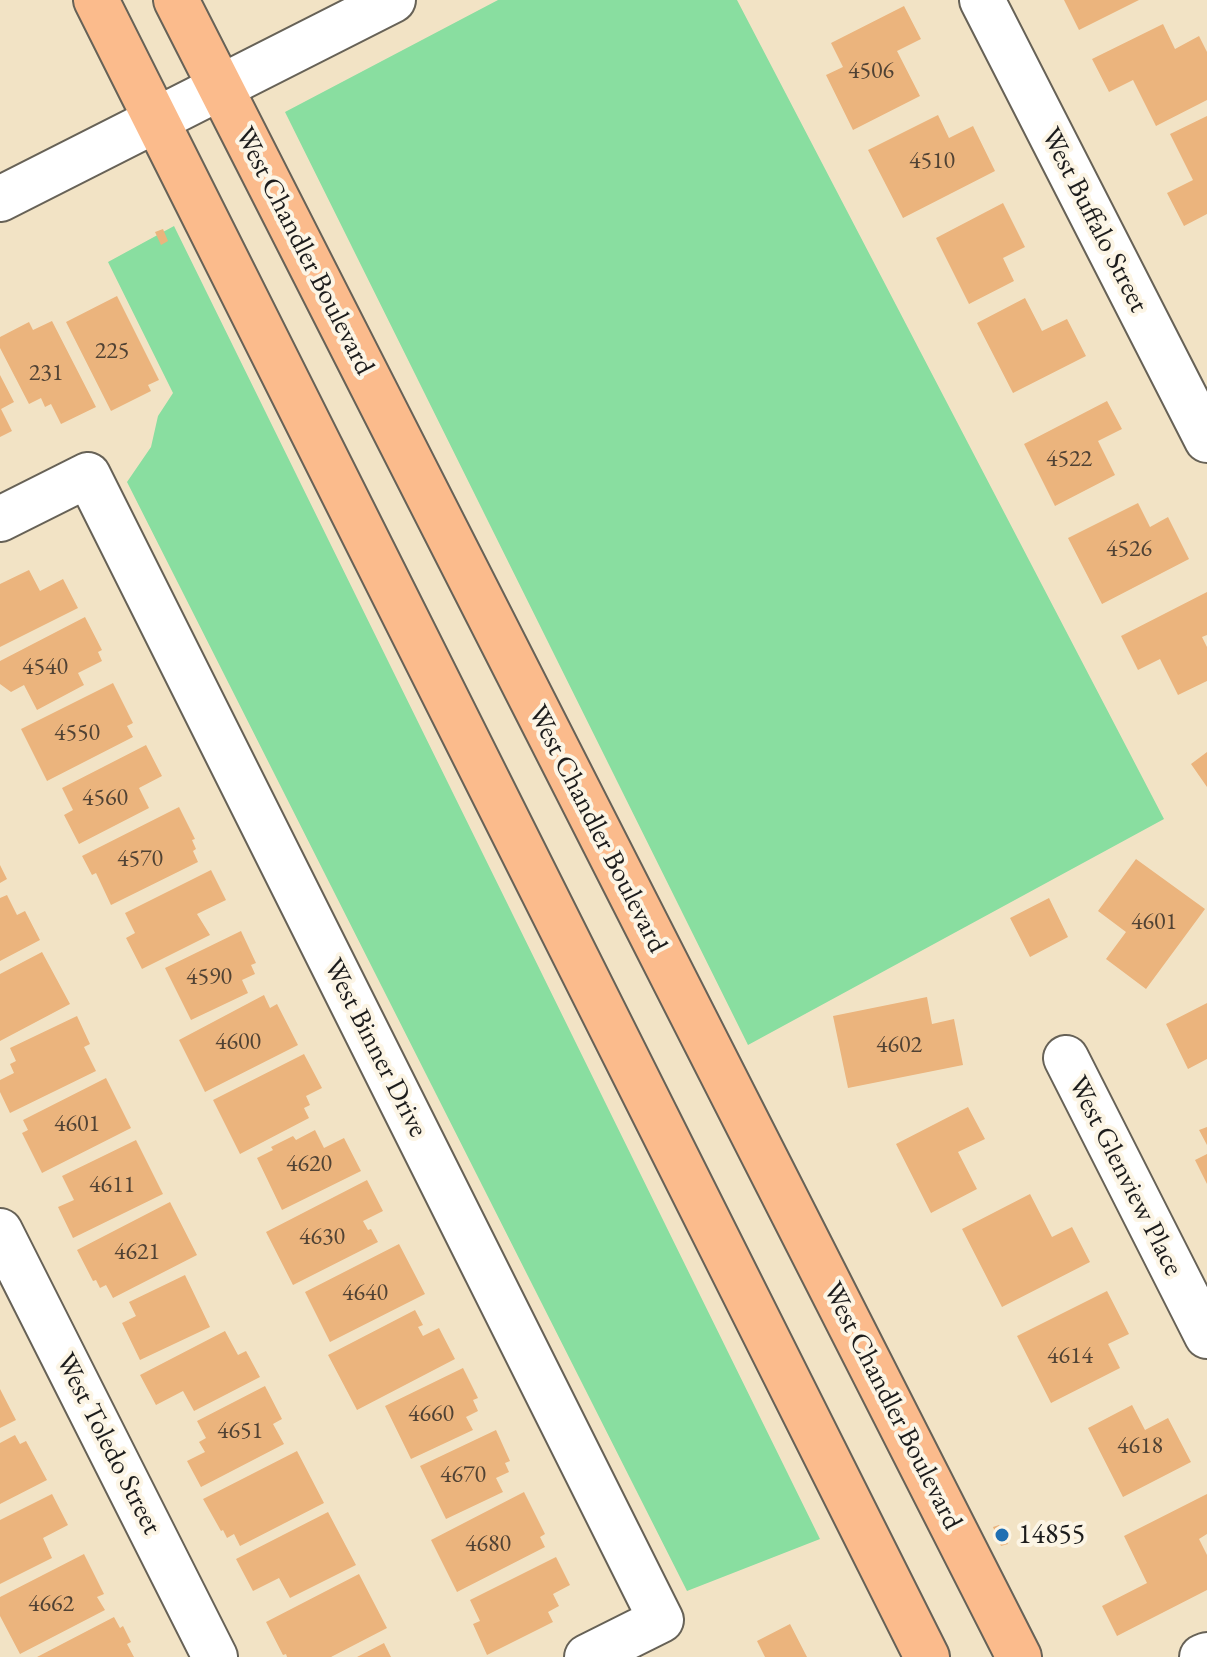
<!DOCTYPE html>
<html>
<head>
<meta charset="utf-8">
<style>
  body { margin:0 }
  canvas { display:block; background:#f2e3c5 }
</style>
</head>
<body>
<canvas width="1207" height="1657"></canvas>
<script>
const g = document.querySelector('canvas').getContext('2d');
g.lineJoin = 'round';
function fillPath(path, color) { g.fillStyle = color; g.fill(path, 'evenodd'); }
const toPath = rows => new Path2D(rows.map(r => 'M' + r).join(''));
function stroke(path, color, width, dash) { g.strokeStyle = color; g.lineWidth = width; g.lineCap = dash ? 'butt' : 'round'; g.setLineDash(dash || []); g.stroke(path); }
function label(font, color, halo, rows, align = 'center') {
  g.font = font + ' "EB Garamond",serif'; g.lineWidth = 8; g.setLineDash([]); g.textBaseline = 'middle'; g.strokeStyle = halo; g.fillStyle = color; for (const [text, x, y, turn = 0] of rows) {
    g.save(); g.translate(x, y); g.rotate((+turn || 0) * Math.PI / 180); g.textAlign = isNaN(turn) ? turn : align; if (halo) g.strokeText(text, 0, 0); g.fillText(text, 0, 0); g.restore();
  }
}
const green = toPath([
  [498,0,737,0,1164,819,748,1045,285,112],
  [174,226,820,1539,687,1591,127,482,151,447,158,416,173,393,108,262]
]);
const building = toPath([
  [1064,0,1139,0,1079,30],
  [904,6,921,39,897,51,920,96,853,130,826,75,843,67,831,43],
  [1163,24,1175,49,1199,36,1207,52,1207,100,1156,126,1133,80,1109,92,1092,59],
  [938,115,949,138,973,126,995,171,903,218,868,150],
  [1207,116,1207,214,1184,226,1167,193,1193,180,1170,134],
  [1003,203,1025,247,1003,258,1014,281,969,304,936,238],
  [163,229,168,241,161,245,155,232],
  [117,296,159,380,148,385,151,391,111,411,66,322],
  [1025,298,1042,331,1067,319,1086,356,1013,393,977,323],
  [52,321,96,407,61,424,51,404,45,407,41,398,29,404,0,348,0,337,29,322,33,330],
  [0,375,14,402,1,409,12,431,0,437],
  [1107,401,1122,429,1098,441,1115,475,1055,506,1024,444],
  [1138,503,1150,527,1168,517,1189,559,1102,604,1068,538],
  [29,570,40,591,63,579,78,608,0,647,0,584],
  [1207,592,1207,635,1202,637,1207,647,1207,681,1178,695,1160,659,1138,670,1121,636],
  [85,617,102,650,98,652,102,661,78,673,84,685,37,710,24,685,11,692,0,684,0,661],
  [113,683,133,723,127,726,133,737,47,781,21,729],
  [146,745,162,776,139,788,149,808,79,844,64,815,73,810,62,788],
  [1207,752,1207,787,1191,764],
  [179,807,195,839,192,840,196,849,193,851,198,862,111,905,96,873,92,875,82,856],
  [1136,859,1205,909,1146,989,1106,959,1126,932,1098,911],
  [0,865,7,879,0,883],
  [211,870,226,900,197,914,210,935,142,969,126,938,135,933,125,913],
  [7,895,17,915,25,911,40,940,0,961,0,898],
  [1049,898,1068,937,1030,957,1010,918],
  [241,931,256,963,251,965,255,974,242,980,248,993,191,1020,165,968],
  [42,952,70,1004,0,1041,0,974],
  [264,995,270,1008,277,1004,298,1045,205,1092,179,1040],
  [927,997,932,1024,954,1019,963,1065,848,1088,833,1016],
  [1207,1003,1207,1059,1188,1069,1166,1024],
  [77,1016,90,1044,84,1047,96,1071,10,1113,0,1092,0,1080,14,1073,10,1064,16,1061,10,1048],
  [304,1054,322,1088,306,1096,310,1105,304,1108,309,1118,240,1154,213,1100],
  [106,1078,131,1128,42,1173,22,1133,28,1130,23,1120],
  [968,1107,985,1139,958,1152,977,1189,931,1213,896,1144],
  [1207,1127,1207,1145,1199,1130],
  [315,1130,324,1148,344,1138,361,1171,282,1210,257,1158,273,1150,271,1147,293,1136,296,1140],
  [136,1140,163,1194,73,1238,58,1207,74,1200,62,1176],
  [1207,1154,1207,1184,1195,1160],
  [367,1180,383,1211,363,1221,368,1230,371,1229,378,1242,293,1285,266,1232],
  [1030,1194,1052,1237,1072,1227,1090,1262,1002,1307,962,1229],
  [170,1202,197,1255,113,1298,106,1285,100,1288,96,1280,93,1281,77,1250],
  [399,1244,425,1294,330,1342,305,1292],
  [185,1275,210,1327,140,1360,122,1323,136,1316,129,1302],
  [1107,1291,1129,1334,1108,1344,1120,1368,1051,1403,1017,1336],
  [415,1310,423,1325,418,1327,423,1336,439,1328,455,1359,357,1410,328,1355],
  [225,1331,238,1355,246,1351,260,1377,194,1411,183,1391,156,1405,140,1375],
  [463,1368,478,1398,473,1400,478,1411,466,1417,473,1430,411,1459,385,1406],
  [265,1386,282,1419,273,1424,284,1444,201,1487,187,1461,205,1452,199,1442,206,1438,197,1421],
  [0,1389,16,1420,0,1428],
  [1132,1405,1145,1430,1168,1418,1191,1462,1123,1497,1088,1428],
  [496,1430,510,1461,505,1463,509,1472,496,1478,503,1492,446,1519,420,1466],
  [15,1435,20,1444,26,1441,47,1480,0,1504,0,1443],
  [297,1451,324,1503,240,1546,234,1534,227,1538,223,1530,221,1531,203,1499],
  [524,1492,545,1534,540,1537,545,1547,457,1592,431,1540],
  [52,1494,68,1525,43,1538,52,1558,0,1584,0,1520],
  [1207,1494,1207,1534,1199,1539,1207,1555,1207,1590,1117,1636,1102,1606,1147,1583,1124,1536],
  [328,1512,356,1565,290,1598,279,1578,253,1591,236,1559],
  [999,1525,1008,1544,1001,1546,993,1527],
  [84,1554,104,1594,97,1597,105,1610,20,1654,0,1616,0,1597],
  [556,1557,570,1585,553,1594,559,1606,548,1612,553,1622,487,1655,473,1624,480,1621,470,1600],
  [359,1574,387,1628,331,1657,287,1657,286,1654,283,1655,266,1622],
  [114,1617,120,1628,123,1626,131,1642,127,1644,134,1657,37,1657],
  [790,1624,807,1657,765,1657,757,1641],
  [384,1643,391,1657,357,1657]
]);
const minor = toPath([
  [982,0,1207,440],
  [0,199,393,0],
  [0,519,88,475,661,1620,587,1657],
  [1066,1058,1207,1336],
  [0,1231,215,1657],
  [1202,1657,1207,1655]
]);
const major = toPath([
  [96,0,927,1657],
  [176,0,1019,1657]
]);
const markers = [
  [1002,1535,8,"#1f6fb2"]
];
const numberNames = [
  ["4506",871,71],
  ["4510",932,161],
  ["225",112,351],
  ["231",46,373],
  ["4522",1069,459],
  ["4526",1129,549],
  ["4540",45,667],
  ["4550",77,733],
  ["4560",105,798],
  ["4570",140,859],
  ["4601",1154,922],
  ["4590",209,977],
  ["4600",238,1042],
  ["4602",899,1045],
  ["4601",77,1124],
  ["4620",309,1164],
  ["4611",112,1185],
  ["4630",322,1237],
  ["4621",137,1252],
  ["4640",365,1293],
  ["4614",1070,1356],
  ["4660",431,1414],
  ["4651",240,1431],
  ["4618",1140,1446],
  ["4670",463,1475],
  ["4680",488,1544],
  ["4662",51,1604]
];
const streetNames = [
  ["West Buffalo Street",1094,220,63],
  ["West Chandler Boulevard",304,251,63],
  ["West Chandler Boulevard",597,829,63],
  ["West Binner Drive",375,1048,63],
  ["West Glenview Place",1125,1176,63],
  ["West Chandler Boulevard",892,1406,63],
  ["West Toledo Street",108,1444,63]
];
const poiNames = [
  ["14855",1018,1535]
];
fillPath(green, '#89dea0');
fillPath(building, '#ebb47d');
stroke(minor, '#676257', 48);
stroke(major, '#676257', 48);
stroke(minor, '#fff', 44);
stroke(major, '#fbbb8c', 44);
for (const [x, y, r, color] of markers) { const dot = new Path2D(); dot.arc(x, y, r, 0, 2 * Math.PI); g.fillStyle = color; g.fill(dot); stroke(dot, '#fcf5e5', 3); }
label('24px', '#504234', null, numberNames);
label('28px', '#1c1c1c', '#fcf5e5', streetNames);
label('28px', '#1c1c1c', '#fcf5e5', poiNames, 'left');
</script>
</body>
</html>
